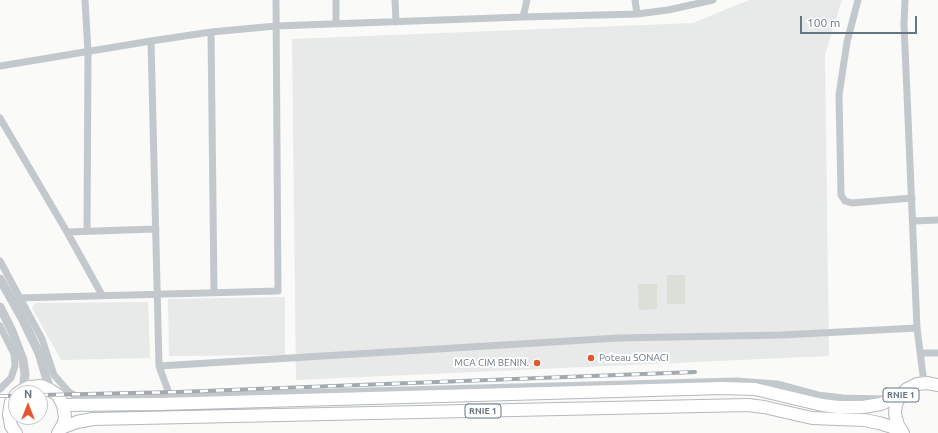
<!DOCTYPE html>
<html>
<head>
<meta charset="utf-8">
<style>
  body { margin:0 }
  #map { position:relative; width:938px; height:433px; overflow:hidden; background:#fafaf8; font-family:Ubuntu,sans-serif }
  canvas { display:block }
  .north { position:absolute; left:8px; top:385px; width:40px; height:40px; box-sizing:border-box; background:#fff; border:1px solid #c1c8cd; border-radius:50%; rotate:0deg; font-size:11px; font-weight:700; line-height:16px; text-align:center; color:#657683 }
  .north::after { content:''; display:block; margin:auto; width:14px; height:18px; background:#e4572e; clip-path:polygon(50% 0,100% 100%,50% 72%,0 100%) }
  .scale { position:absolute; left:800px; top:16px; width:117px; height:18px; box-sizing:border-box; border:2px solid #657683; border-top:0; padding-left:5px; font-size:12px; line-height:14px; white-space:nowrap; color:#657683; -webkit-text-stroke:3px #fff; paint-order:stroke }
</style>
</head>
<body>
<div id="map">
<canvas width="938" height="433"></canvas>
<div class="north">N</div>
<div class="scale">100 m</div>
</div>
<script>
const g = document.querySelector('canvas').getContext('2d');
g.lineJoin = 'round';
function fillPath(path, color) { g.fillStyle = color; g.fill(path, 'evenodd'); }
const toPath = rows => new Path2D(rows.map(r => 'M' + r).join(''));
function stroke(path, color, width, dash) { g.strokeStyle = color; g.lineWidth = width; g.lineCap = dash ? 'butt' : 'round'; g.setLineDash(dash || []); g.stroke(path); }
function label(font, color, halo, rows, align = 'center') {
  g.font = font + ' Ubuntu,sans-serif'; g.lineWidth = 4; g.setLineDash([]); g.textBaseline = 'middle'; g.strokeStyle = halo; g.fillStyle = color; for (const [text, x, y, turn = 0] of rows) {
    g.save(); g.translate(x, y); g.rotate((+turn || 0) * Math.PI / 180); g.textAlign = isNaN(turn) ? turn : align; if (halo) g.strokeText(text, 0, 0); g.fillText(text, 0, 0); g.restore();
  }
}
const built = toPath([
  [749,0,842,0,825,55,829,356,296,380,292,39,693,23],
  [285,297,285,355,169,356,168,299],
  [148,302,150,358,61,360,32,308,35,303]
]);
const green = toPath([
  [667,275,685,275,685,304,667,304],
  [638,284,657,284,657,309,639,310]
]);
const minor = toPath([
  [85,0,88,52,87,230],
  [336,0,336,24],
  [395,0,396,22],
  [635,0,637,14],
  [858,0,847,42,839,95,841,195,845,201,852,203,912,198],
  [905,0,904,24,917,328,924,383],
  [523,17,527,0],
  [211,32,214,292],
  [151,41,159,366,170,396],
  [0,66,151,41,211,32,276,26,523,17,637,14,668,10,713,0],
  [0,118,67,232,102,295],
  [913,221,938,220],
  [67,232,156,229],
  [0,261,42,339,54,375,69,392,77,397,258,394,737,381,777,384,818,395,843,398,885,399],
  [18,298,278,291,276,0],
  [0,326,14,354,15,366,11,378,0,389],
  [921,353,938,353],
  [159,366,618,338,782,335,917,328]
]);
const tertiary = toPath([
  [0,279,22,318,39,353,50,390],
  [0,307,12,331,23,360,25,374,23,390]
]);
const trunk = toPath([
  [18,393,29,387,41,386,50,390,58,395,63,405,65,417,64,423,58,433],
  [16,395,11,402,9,414,11,426,16,433],
  [63,405,160,404,722,388,755,389,822,405,839,407,863,407,881,404,902,394],
  [61,428,77,422,93,419,748,405,764,407,812,418,864,420,879,423,892,427,902,433],
  [903,433,898,425,895,414,896,404,900,396,907,389,917,384,927,383,938,385]
]);
const rail = toPath([
  [40,395,178,392,695,372],
  [0,396,16,396]
]);
const markers = [
  [591,358,4,"#e4572e"],
  [537,363,4,"#e4572e"]
];
const shields = [
  [901,395,36],
  [483,411,36]
];
const shieldNames = [
  ["RNIE 1",901,395],
  ["RNIE 1",483,411]
];
const poiNames = [
  ["Poteau SONACI",599,358],
  ["MCA CIM BENIN.",529,363,"right"]
];
fillPath(built, '#e8e9e9');
fillPath(green, '#dadfd7');
stroke(trunk, '#b4b9bd', 14);
stroke(minor, '#c3c8cc', 7);
stroke(tertiary, '#c3c8cc', 9);
stroke(trunk, '#fff', 12);
stroke(rail, '#a2aab0', 4);
stroke(rail, '#fff', 2.5, [8]);
for (const [x, y, r, color] of markers) { const dot = new Path2D(); dot.arc(x, y, r, 0, 2 * Math.PI); g.fillStyle = color; g.fill(dot); stroke(dot, '#fff', 1.5); }
for (const [x, y, w] of shields) { const box = new Path2D(); box.roundRect(x - w / 2, y - 7, w, 14, 3); g.fillStyle = '#fff'; g.fill(box); stroke(box, '#657683', 1); }
label('bold 9px', '#657683', null, shieldNames);
label('10px', '#657683', '#fff', poiNames, 'left');
</script>
</body>
</html>
